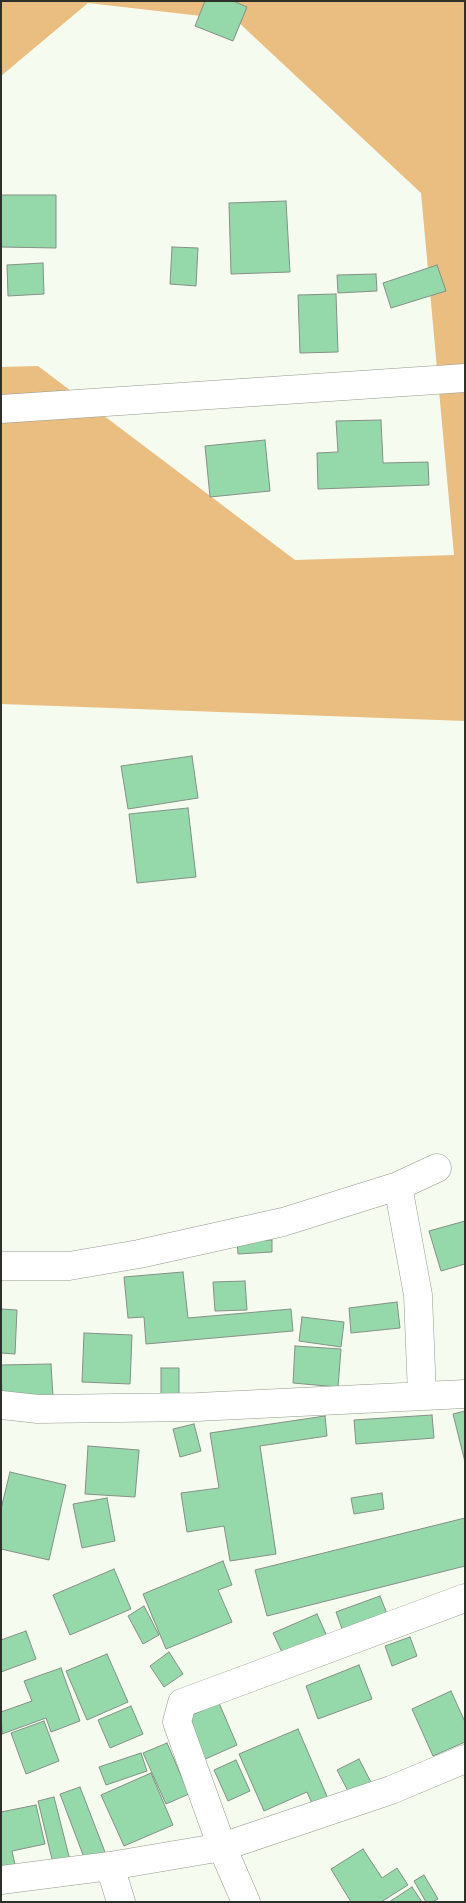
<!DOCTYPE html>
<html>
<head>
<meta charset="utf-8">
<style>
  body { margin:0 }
  #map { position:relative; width:466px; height:1903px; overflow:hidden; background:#f5fbee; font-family:"Source Serif 4",serif }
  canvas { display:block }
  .frame { position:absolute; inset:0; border:2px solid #2c2f2a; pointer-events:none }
</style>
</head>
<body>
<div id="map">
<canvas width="466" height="1903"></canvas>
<div class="frame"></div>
</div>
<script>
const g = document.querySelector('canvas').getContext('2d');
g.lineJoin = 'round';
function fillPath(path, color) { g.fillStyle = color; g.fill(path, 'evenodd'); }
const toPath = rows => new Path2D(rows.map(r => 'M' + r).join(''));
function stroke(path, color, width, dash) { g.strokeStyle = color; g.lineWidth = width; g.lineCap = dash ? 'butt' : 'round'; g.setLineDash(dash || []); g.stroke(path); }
const forest = toPath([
  [1,1,465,1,465,721,1,704,1,367,38,366,295,560,454,555,421,193,236,20,88,3,1,76]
]);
const building = toPath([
  [205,1,233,1,247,7,233,41,195,26,205,1],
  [1,195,56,195,56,248,1,247,1,195],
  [286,201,290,272,231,274,229,203,286,201],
  [172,247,198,248,196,286,170,284,172,247],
  [43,263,44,294,8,296,7,265,43,263],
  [437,265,446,291,391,308,383,283,437,265],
  [376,274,377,291,338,293,337,275,376,274],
  [336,294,338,352,300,353,298,295,336,294],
  [381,420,383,463,428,462,429,485,318,489,317,453,338,452,336,421,381,420],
  [265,440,270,491,210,497,205,446,265,440],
  [192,756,198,798,128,809,121,766,192,756],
  [188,808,196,877,137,883,129,814,188,808],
  [465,1221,465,1264,441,1271,429,1231,465,1221],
  [272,1240,272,1252,238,1254,237,1241,272,1240],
  [183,1272,188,1318,291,1309,293,1331,146,1344,144,1317,128,1318,124,1277,183,1272],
  [245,1281,247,1310,215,1311,213,1282,245,1281],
  [397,1302,400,1328,351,1333,349,1308,397,1302],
  [1,1309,17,1310,15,1354,1,1353,1,1309],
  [302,1317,344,1322,341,1347,299,1341,302,1317],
  [84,1333,132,1335,130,1384,82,1382,84,1333],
  [295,1346,341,1349,338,1387,293,1383,295,1346],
  [51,1364,53,1397,2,1399,1,1365,51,1364],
  [161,1368,179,1368,179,1399,161,1399,161,1368],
  [465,1411,465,1462,453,1414,465,1411],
  [432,1415,434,1438,356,1444,354,1420,432,1415],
  [325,1416,327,1436,260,1446,276,1554,230,1561,224,1526,187,1532,181,1493,219,1488,210,1433,325,1416],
  [194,1424,201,1451,180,1457,173,1429,194,1424],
  [88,1446,139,1450,135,1497,85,1494,88,1446],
  [10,1472,66,1485,49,1560,1,1549,1,1509,10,1472],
  [382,1493,384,1509,354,1514,351,1498,382,1493],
  [107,1498,115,1541,82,1548,73,1504,107,1498],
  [465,1518,465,1566,267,1616,255,1570,465,1518],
  [223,1561,232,1585,218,1590,232,1622,166,1649,143,1594,223,1561],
  [114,1569,131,1609,70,1635,53,1595,114,1569],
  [380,1596,391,1624,346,1640,336,1612,380,1596],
  [144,1606,159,1635,143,1644,128,1616,144,1606],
  [317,1614,329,1641,286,1661,273,1633,317,1614],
  [26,1631,36,1659,1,1672,1,1640,26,1631],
  [410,1637,417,1656,392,1666,385,1646,410,1637],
  [169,1652,183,1674,164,1687,150,1666,169,1652],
  [107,1654,128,1702,87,1720,66,1671,107,1654],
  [359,1665,372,1699,318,1719,306,1686,359,1665],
  [61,1668,80,1721,51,1732,46,1718,2,1734,1,1712,32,1701,24,1681,61,1668],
  [451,1691,465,1722,465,1742,433,1756,412,1709,451,1691],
  [219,1703,237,1745,194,1764,176,1722,219,1703],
  [131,1706,143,1734,110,1748,98,1720,131,1706],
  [44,1721,59,1761,26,1774,11,1733,44,1721],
  [298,1729,329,1801,314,1808,307,1792,264,1811,239,1754,298,1729],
  [167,1743,189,1794,166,1804,143,1753,167,1743],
  [141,1753,147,1771,106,1785,99,1767,141,1753],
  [359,1759,373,1786,351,1797,337,1770,359,1759],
  [236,1760,250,1791,228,1801,214,1770,236,1760],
  [151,1773,173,1825,124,1846,101,1795,151,1773],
  [80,1787,108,1860,88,1868,60,1794,80,1787],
  [54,1797,73,1872,56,1876,38,1801,54,1797],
  [36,1805,45,1844,12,1851,18,1878,1,1882,1,1812,36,1805],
  [363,1849,382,1878,397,1868,408,1885,381,1902,351,1902,331,1869,363,1849],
  [424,1875,438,1899,432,1902,426,1902,414,1881,424,1875],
  [412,1887,422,1902,389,1902,412,1887]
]);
const minor = toPath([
  [1,409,465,378],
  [398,1186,418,1295,422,1395],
  [1,1266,69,1266,139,1254,283,1222,398,1186,437,1168],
  [1,1405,38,1409,197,1407,465,1394],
  [110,1866,121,1902],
  [1,1880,110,1866,222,1847,391,1790,465,1759],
  [246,1902,222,1847,177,1722,182,1703,465,1598]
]);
fillPath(forest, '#eabe81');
fillPath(building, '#95d8aa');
stroke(building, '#849087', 1);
stroke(minor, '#93998d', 29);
stroke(minor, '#fff', 28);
</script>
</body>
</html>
